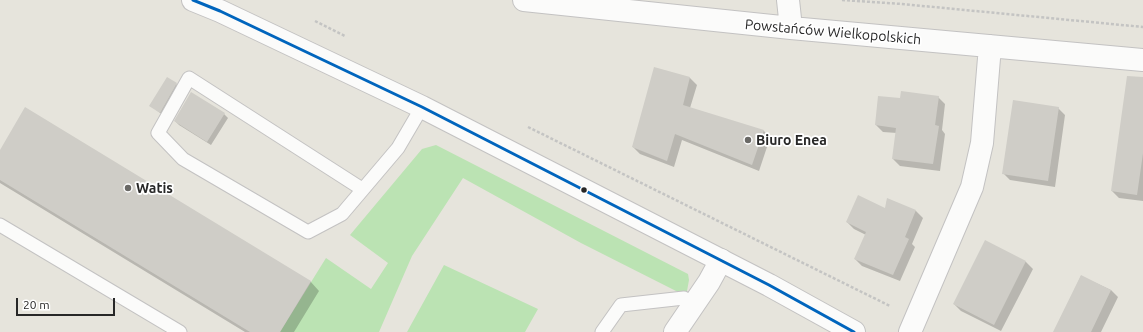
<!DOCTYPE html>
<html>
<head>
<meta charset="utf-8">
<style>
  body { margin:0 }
  #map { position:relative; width:1143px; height:332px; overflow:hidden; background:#e6e4dc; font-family:Ubuntu,sans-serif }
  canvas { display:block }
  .scale { position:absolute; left:16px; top:298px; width:99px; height:18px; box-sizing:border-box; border:2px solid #272727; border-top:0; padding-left:5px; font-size:12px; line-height:14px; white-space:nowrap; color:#272727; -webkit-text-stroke:3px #fff; paint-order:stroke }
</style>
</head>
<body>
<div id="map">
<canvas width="1143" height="332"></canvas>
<div class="scale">20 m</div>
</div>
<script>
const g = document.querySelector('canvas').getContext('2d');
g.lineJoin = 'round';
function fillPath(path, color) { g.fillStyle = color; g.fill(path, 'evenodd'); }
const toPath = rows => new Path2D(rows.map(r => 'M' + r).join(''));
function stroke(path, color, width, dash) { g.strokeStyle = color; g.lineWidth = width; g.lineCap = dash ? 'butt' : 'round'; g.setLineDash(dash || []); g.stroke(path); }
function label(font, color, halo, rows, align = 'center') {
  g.font = font + ' Ubuntu,sans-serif'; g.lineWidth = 3.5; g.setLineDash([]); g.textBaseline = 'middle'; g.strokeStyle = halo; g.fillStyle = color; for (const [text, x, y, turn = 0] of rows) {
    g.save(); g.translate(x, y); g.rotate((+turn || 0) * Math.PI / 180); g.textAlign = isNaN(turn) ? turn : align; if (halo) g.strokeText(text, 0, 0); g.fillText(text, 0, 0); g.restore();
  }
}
const green = toPath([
  [436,145,688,274,689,280,687,291,680,293,581,243,463,178,412,256,379,332,280,332,326,258,371,289,388,263,350,235,422,149],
  [444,265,538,309,525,332,407,332]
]);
const shadow = toPath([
  [655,69,690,78,697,85,690,108,764,131,770,138,759,171,682,140,674,167,640,154,633,147],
  [176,84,180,88,164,116,151,106],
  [938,97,945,104,942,130,945,134,940,171,900,166,893,159,897,133,883,132,876,125,901,99],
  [1058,108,1065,115,1055,187,1010,180,1003,173],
  [224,114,228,118,211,145,179,125,175,121],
  [1143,121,1143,201,1119,198,1112,191],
  [0,151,310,281,319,291,294,332,245,332,0,183],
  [887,200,916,211,923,218,912,244,915,247,900,281,862,266,855,259,866,235,854,229,847,222,886,209],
  [986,242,1026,262,1033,269,1001,331,961,311,954,304],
  [1081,276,1111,290,1118,297,1101,332,1054,332]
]);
const building = toPath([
  [654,67,690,77,683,105,764,130,752,165,675,134,667,161,632,147],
  [1127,76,1143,77,1143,153,1137,195,1111,191],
  [167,77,177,83,160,113,149,106],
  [901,91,939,96,935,125,939,126,933,164,892,159,896,128,875,125,878,96,900,98],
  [191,92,225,113,207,142,174,121],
  [1013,100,1059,107,1048,181,1002,174],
  [25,107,311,281,280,332,250,332,0,180,0,150],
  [858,195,885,208,887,198,916,210,905,237,909,239,893,275,854,259,866,232,846,222],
  [985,240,1026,261,994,325,953,304],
  [1081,275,1111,290,1091,332,1053,332]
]);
const path = toPath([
  [842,0,902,4,1143,27],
  [315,21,345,36],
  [528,127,890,306]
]);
const lane = toPath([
  [362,189,189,78,158,133,183,159,308,232,342,214,398,148,422,107],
  [0,225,180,332],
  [602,332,621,305,684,298,694,305]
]);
const street = toPath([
  [524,0,791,28,1143,60],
  [788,0,791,28],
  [675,332,709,282,721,260],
  [910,332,972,187,982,143,990,46]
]);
const secondary = toPath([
  [193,0,220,11,422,107,769,285,854,332]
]);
const bus1 = toPath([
  [193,0,220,11,422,107,769,285,854,332]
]);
const markers = [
  [748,140,4,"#6a6966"],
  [128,188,4,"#6a6966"],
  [584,190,3.5,"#272727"]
];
const streetNames = [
  ["Powstańców Wielkopolskich",833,32,5]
];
const poiNames = [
  ["Biuro Enea",756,140],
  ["Watis",136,188]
];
fillPath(green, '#bbe3b3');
fillPath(shadow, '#0003');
fillPath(building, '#cfcdc7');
stroke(lane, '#c3c2c2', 15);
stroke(street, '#c3c2c2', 24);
stroke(secondary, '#c3c2c2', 24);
stroke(path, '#c4c4c3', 2.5, [3, 2]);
stroke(lane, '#fbfbfa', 13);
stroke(street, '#fbfbfa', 22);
stroke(secondary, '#fbfbfa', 22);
stroke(bus1, '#0065bd', 3);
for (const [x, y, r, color] of markers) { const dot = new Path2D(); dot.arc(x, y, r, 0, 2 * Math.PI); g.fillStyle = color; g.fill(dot); stroke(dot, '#fff', 1.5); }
label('14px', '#272727', '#fff', streetNames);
label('bold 14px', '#272727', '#fff', poiNames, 'left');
</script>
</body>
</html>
